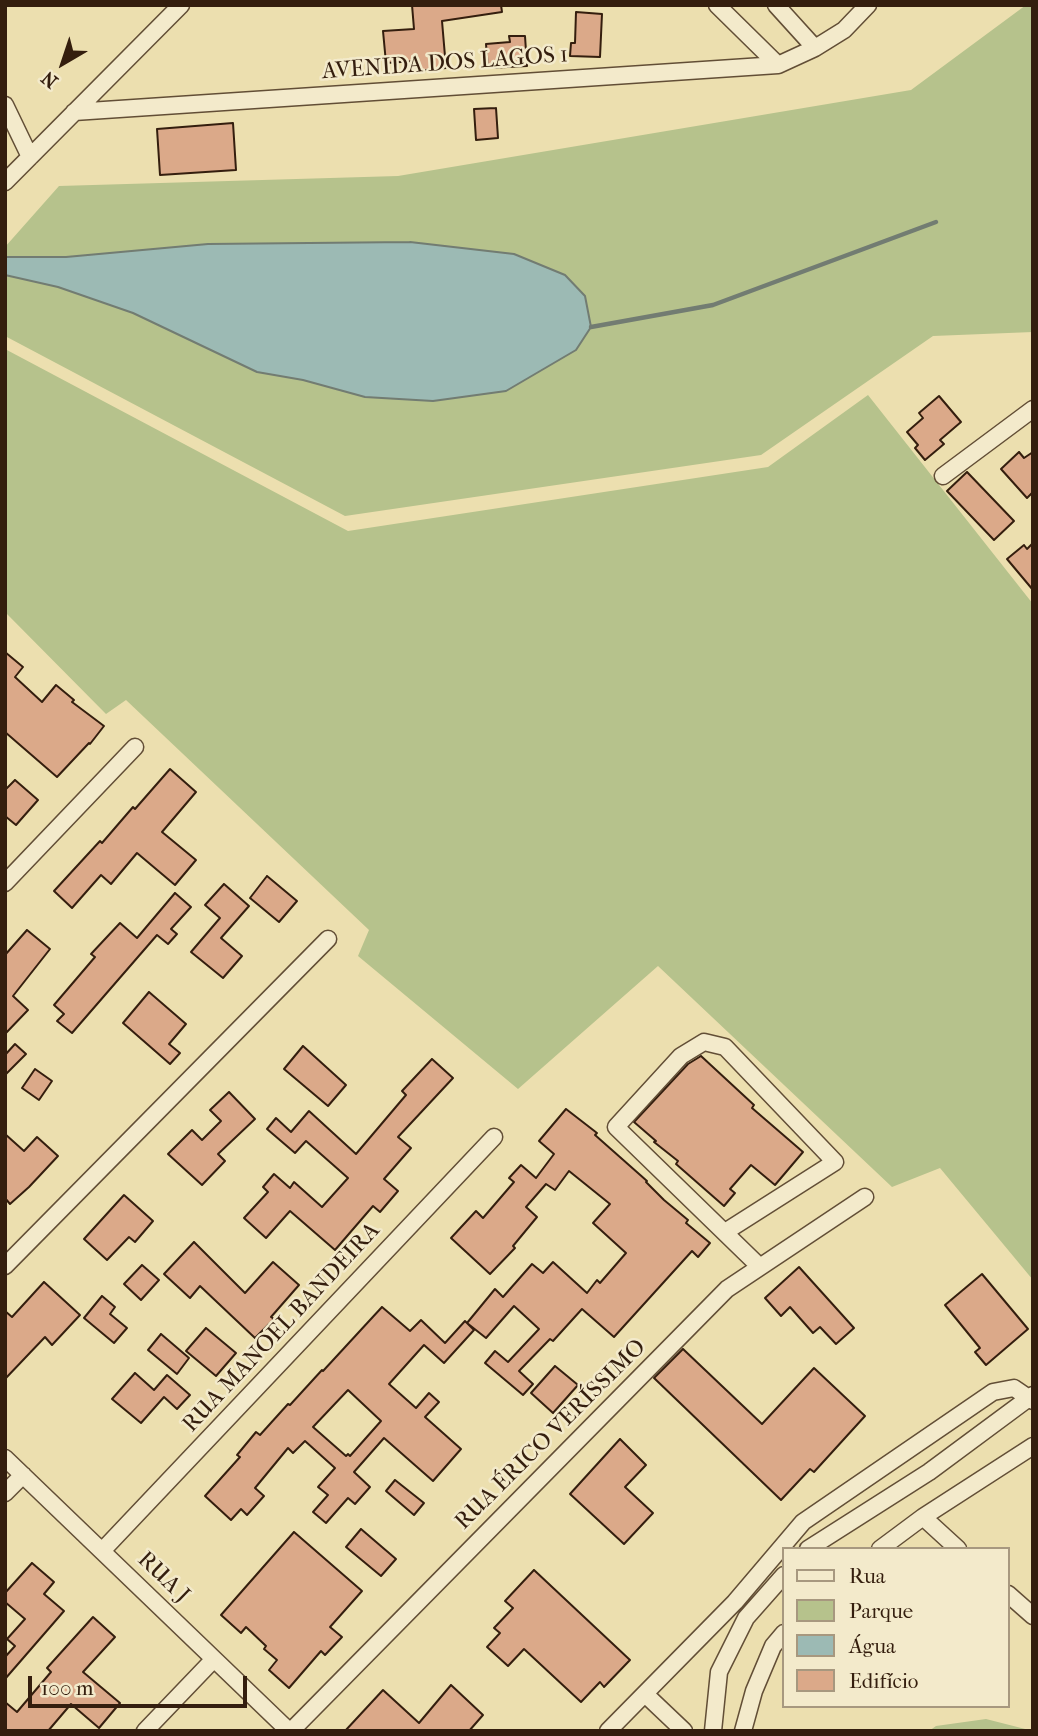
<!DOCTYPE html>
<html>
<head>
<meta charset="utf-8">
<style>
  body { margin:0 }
  #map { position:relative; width:1038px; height:1736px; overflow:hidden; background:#ecdfaf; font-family:"IM FELL French Canon",serif }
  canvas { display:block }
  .frame { position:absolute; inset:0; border:7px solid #341e0e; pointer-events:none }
  .legend { position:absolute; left:782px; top:1547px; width:228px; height:161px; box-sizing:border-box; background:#f3eacb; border:2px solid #a7987f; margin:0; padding:9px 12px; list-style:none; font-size:21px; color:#341e0e }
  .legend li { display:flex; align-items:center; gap:14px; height:35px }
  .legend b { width:35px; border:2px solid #a7987f }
  .north { position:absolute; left:28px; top:28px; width:70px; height:70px; -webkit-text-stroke:5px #f3eacb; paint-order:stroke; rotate:219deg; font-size:19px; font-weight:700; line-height:28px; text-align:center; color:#341e0e }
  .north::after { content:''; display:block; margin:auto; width:24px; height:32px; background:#341e0e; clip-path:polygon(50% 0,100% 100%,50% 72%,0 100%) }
  .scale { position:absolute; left:28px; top:1676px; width:219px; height:32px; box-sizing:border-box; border:4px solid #341e0e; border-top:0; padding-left:9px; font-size:21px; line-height:24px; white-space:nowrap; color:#341e0e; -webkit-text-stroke:5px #f3eacb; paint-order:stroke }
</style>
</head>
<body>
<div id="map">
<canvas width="1038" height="1736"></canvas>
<div class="frame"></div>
<ul class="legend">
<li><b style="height:9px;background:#f3eacb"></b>Rua</li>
<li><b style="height:19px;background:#b6c28c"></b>Parque</li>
<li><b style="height:19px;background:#9cbab4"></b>Água</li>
<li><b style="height:19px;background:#dba989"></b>Edifício</li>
</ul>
<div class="north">N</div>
<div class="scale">100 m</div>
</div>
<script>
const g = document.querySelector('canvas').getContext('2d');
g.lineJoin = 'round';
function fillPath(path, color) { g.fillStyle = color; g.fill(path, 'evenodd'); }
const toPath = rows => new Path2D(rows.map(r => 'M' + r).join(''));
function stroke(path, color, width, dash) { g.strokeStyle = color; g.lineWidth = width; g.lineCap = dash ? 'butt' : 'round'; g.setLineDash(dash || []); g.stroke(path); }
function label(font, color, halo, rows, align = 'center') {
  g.font = font + ' "IM FELL French Canon",serif'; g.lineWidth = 5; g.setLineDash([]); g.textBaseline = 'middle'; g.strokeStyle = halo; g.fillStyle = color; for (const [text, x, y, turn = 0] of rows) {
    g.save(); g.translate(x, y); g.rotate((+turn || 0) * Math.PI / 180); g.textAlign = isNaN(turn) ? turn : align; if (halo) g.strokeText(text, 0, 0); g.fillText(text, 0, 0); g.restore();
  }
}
const green = toPath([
  [1026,5,1033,5,1033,332,933,336,761,455,345,516,5,336,5,247,59,186,398,176,911,90],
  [5,349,348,531,768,467,868,395,1033,604,1033,1280,940,1168,892,1187,658,966,518,1089,358,956,369,930,126,700,106,714,5,612],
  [986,1719,1033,1731,929,1731,936,1726]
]);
const water = toPath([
  [410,242,514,254,565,275,585,296,591,327,576,350,506,391,433,401,365,397,303,380,257,372,133,313,58,287,5,275,6,257,66,257,208,244,410,242]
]);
const stream = toPath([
  [591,327,713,305,936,222]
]);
const building = toPath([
  [412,5,501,5,502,12,442,21,446,68,417,71,416,61,386,63,383,31,414,29,412,5],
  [576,12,602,14,600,57,570,56,571,43,575,43,576,12],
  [509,36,525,36,527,66,488,68,486,44,510,42,509,36],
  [496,108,498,138,476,140,474,109,496,108],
  [233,123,236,170,160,175,157,129,233,123],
  [939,396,961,422,940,440,944,444,925,460,915,448,918,445,907,432,923,418,919,413,939,396],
  [1019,452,1024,458,1033,452,1033,492,1027,498,1001,469,1019,452],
  [967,472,1014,521,994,540,947,491,967,472],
  [1033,543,1033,590,1007,559,1024,545,1027,549,1033,543],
  [5,652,23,667,15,677,42,702,56,685,74,700,72,702,104,726,90,744,89,743,57,777,5,732,5,652],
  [170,769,196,792,162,832,196,860,175,885,137,853,111,884,101,875,72,908,54,891,100,841,102,843,133,807,135,809,170,769],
  [15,780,38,800,16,825,5,816,5,790,15,780],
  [267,876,297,901,279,922,250,898,267,876],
  [224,884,249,906,221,938,242,956,223,978,191,952,220,918,205,905,224,884],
  [175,893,191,907,171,929,177,934,168,944,157,935,72,1033,57,1021,64,1014,54,1005,95,957,91,954,120,923,137,938,175,893],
  [27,930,50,949,13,996,28,1010,5,1034,5,955,27,930],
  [149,992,186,1024,169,1044,180,1053,170,1064,123,1023,149,992],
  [15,1044,26,1054,5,1075,5,1055,15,1044],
  [303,1046,346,1085,328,1106,284,1069,303,1046],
  [701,1056,754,1105,752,1108,803,1152,775,1185,751,1165,730,1189,735,1193,724,1206,676,1164,678,1161,654,1142,656,1141,634,1122,688,1064,701,1056],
  [432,1059,453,1078,398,1137,411,1148,384,1179,398,1191,380,1212,373,1206,335,1250,290,1211,266,1238,244,1218,268,1192,263,1187,274,1174,290,1188,294,1182,322,1207,348,1178,306,1141,295,1153,267,1129,276,1118,291,1132,309,1111,356,1154,406,1095,402,1091,432,1059],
  [35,1069,52,1081,39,1100,22,1088,35,1069],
  [229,1092,255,1119,218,1154,225,1161,202,1185,168,1154,192,1130,202,1140,221,1121,210,1110,229,1092],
  [566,1109,597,1133,595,1135,647,1181,646,1182,664,1200,688,1220,686,1223,710,1243,698,1257,692,1251,614,1337,582,1309,553,1341,550,1339,519,1371,533,1384,523,1395,485,1363,495,1351,508,1362,539,1329,514,1306,486,1338,467,1323,495,1289,503,1297,532,1264,543,1273,553,1262,587,1293,597,1280,600,1283,626,1253,593,1223,610,1204,569,1171,555,1190,546,1184,526,1207,537,1217,513,1246,515,1248,490,1274,451,1238,476,1211,483,1218,514,1182,509,1178,521,1165,536,1178,554,1154,539,1141,566,1109],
  [5,1134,24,1151,37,1137,58,1156,29,1187,10,1204,5,1198,5,1134],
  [124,1195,153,1221,135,1242,129,1237,107,1260,84,1239,124,1195],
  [194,1242,245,1293,273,1262,299,1285,271,1317,274,1319,255,1338,200,1286,190,1298,164,1274,194,1242],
  [142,1265,159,1280,141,1300,124,1284,142,1265],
  [799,1267,854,1328,836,1344,820,1327,813,1333,790,1307,781,1316,765,1298,799,1267],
  [982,1274,1028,1329,986,1365,975,1352,980,1348,945,1305,982,1274],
  [44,1282,80,1315,52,1345,45,1337,5,1379,5,1311,12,1317,44,1282],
  [102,1296,115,1307,110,1314,127,1328,114,1343,84,1318,102,1296],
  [382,1307,410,1331,421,1320,445,1343,465,1321,474,1330,444,1363,424,1345,389,1384,416,1408,429,1393,439,1402,425,1417,461,1449,433,1481,384,1438,354,1472,370,1487,355,1504,348,1498,326,1523,313,1512,328,1495,318,1487,335,1468,305,1441,293,1453,288,1448,255,1488,264,1496,247,1515,241,1509,231,1520,205,1496,240,1457,237,1455,256,1432,260,1435,288,1404,290,1405,322,1370,323,1371,382,1307],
  [348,1390,381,1421,350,1456,348,1454,346,1456,313,1427,348,1390],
  [206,1328,236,1353,216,1376,186,1351,206,1328],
  [161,1334,189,1358,177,1374,148,1350,161,1334],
  [683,1349,762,1424,814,1368,865,1416,814,1472,810,1469,781,1500,654,1378,683,1349],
  [555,1366,578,1385,553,1413,531,1393,555,1366],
  [135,1373,154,1390,167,1375,190,1395,177,1409,164,1397,141,1423,112,1399,135,1373],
  [620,1439,646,1465,625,1487,653,1513,624,1544,570,1494,620,1439],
  [395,1480,424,1503,414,1515,386,1491,395,1480],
  [361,1529,396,1559,381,1576,346,1547,361,1529],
  [294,1532,362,1591,330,1627,342,1637,325,1655,321,1651,289,1688,269,1670,277,1660,264,1649,266,1646,246,1627,241,1633,221,1615,294,1532],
  [32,1563,54,1582,44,1594,64,1611,5,1679,5,1657,15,1646,7,1639,25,1619,5,1602,5,1593,32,1563],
  [534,1570,630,1660,604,1687,600,1682,581,1702,524,1649,508,1666,487,1647,500,1633,494,1628,513,1608,505,1601,534,1570],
  [93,1617,115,1637,83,1672,120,1703,99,1728,71,1704,48,1731,5,1731,5,1702,17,1712,51,1672,47,1668,93,1617],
  [451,1685,483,1715,469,1731,345,1731,383,1690,419,1723,451,1685]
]);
const minor = toPath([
  [717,5,778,65],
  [776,5,815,48],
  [5,105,30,157],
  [74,112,778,65,815,48,844,30,868,5],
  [5,182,181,5],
  [943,476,1033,409],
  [5,883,135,747],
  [725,1232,835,1162,725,1047,704,1042,681,1056,616,1127,759,1266],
  [5,1266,328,939],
  [5,1458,289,1731],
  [5,1493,23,1475],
  [923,1517,958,1549],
  [808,1549,929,1472,1033,1395],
  [880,1549,923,1517,1033,1446],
  [102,1551,494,1137],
  [1008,1594,1033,1616],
  [645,1694,684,1731],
  [145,1731,214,1659],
  [291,1731,727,1289,865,1197],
  [608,1731,735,1602,803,1522,993,1392,1014,1388,1033,1401],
  [713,1731,719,1672,746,1618,784,1575],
  [743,1731,754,1691,773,1646,784,1633]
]);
const streetNames = [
  ["AVENIDA DOS LAGOS 1",445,64,-4],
  ["RUA MANOEL BANDEIRA",282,1328,-47],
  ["RUA ÉRICO VERÍSSIMO",551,1435,-45],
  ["RUA J",163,1578,44]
];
fillPath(green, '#b6c28c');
fillPath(water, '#9cbab4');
stroke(water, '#727c72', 2);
stroke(stream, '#727c72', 4.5);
fillPath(building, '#dba989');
stroke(building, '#341e0e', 2);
stroke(minor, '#624e36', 19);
stroke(minor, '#f3eacb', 16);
label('23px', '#341e0e', '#f3eacb', streetNames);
</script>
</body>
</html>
